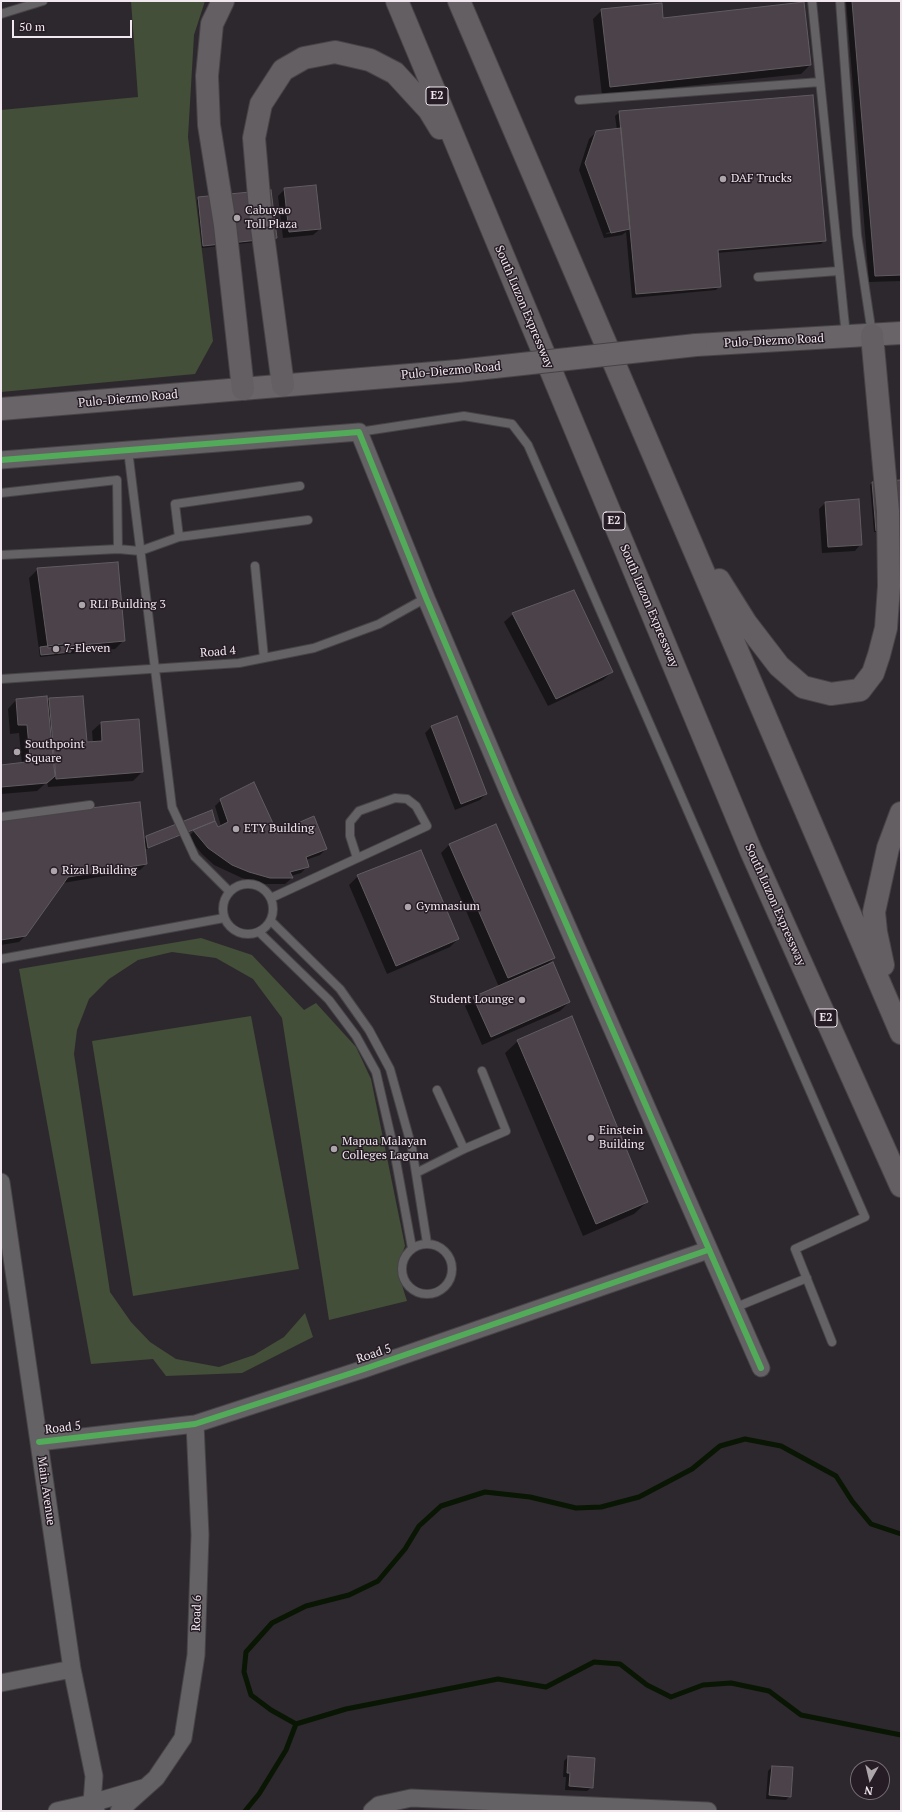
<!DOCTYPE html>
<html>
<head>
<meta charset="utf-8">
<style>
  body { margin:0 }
  #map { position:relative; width:902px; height:1812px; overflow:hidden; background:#2d282d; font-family:"PT Serif",serif }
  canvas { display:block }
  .frame { position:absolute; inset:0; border:2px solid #f0e8ee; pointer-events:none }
  .north { position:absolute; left:850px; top:1760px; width:40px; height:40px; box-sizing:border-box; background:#261c25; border:1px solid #776e75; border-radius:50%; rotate:188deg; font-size:11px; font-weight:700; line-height:16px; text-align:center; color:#f0e8ee }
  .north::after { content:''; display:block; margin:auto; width:14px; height:18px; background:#aca5aa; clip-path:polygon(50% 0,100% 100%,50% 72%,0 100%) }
  .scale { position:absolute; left:12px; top:20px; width:120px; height:18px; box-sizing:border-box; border:2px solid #f0e8ee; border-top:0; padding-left:5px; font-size:12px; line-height:14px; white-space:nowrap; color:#f0e8ee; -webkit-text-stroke:3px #261c25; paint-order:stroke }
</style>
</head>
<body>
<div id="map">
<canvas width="902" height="1812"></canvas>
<div class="frame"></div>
<div class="north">N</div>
<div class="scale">50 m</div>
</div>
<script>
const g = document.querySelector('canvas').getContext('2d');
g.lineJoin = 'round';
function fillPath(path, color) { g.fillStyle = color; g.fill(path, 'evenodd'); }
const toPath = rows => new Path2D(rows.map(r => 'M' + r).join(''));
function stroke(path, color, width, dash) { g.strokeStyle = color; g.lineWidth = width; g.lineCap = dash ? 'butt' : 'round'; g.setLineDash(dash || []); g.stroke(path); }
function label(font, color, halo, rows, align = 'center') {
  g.font = font + ' "PT Serif",serif'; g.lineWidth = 3; g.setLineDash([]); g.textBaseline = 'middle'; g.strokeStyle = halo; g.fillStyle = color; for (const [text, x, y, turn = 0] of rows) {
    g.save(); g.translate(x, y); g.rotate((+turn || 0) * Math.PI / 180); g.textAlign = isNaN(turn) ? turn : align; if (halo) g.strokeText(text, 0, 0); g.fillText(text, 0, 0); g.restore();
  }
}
const green = toPath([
  [131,1,205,1,194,35,188,137,213,341,195,374,1,392,1,110,138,97],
  [201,938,252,955,304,1010,316,1003,356,1047,371,1079,405,1246,399,1262,401,1282,407,1301,329,1320,282,1018,253,979,216,958,172,952,138,960,109,979,89,999,77,1030,74,1054,110,1292,131,1322,150,1342,176,1359,219,1367,254,1355,284,1337,305,1313,313,1337,242,1373,166,1376,153,1359,91,1364,19,969],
  [251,1016,299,1269,133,1296,92,1041]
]);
const shadow = toPath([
  [846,1,901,1,901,281,869,282],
  [602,10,662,19,810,65,801,74,602,95,593,19],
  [620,112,825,240,821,244,717,253,720,286,716,290,632,298,626,232,622,235,604,238,579,170,589,139,596,132,617,130,615,116],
  [623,229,623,231,606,234,606,233],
  [285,189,320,229,313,235,283,238,278,196],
  [199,198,275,238,274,240,202,248,197,200],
  [901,481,901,530,874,532,870,485,872,483],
  [858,500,861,544,855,551,822,553,819,509,825,503],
  [38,569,124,640,115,649,40,657,29,578],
  [513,614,612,672,603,680,548,706,504,622],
  [50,699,86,743,93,743,92,731,101,723,142,772,133,781,48,787,47,782,37,791,1,794,1,766,22,764,19,733,10,734,8,709,16,700,46,703],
  [431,727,486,794,480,800,455,810,425,733],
  [221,800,277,833,326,849,320,855,306,860,308,866,301,873,291,876,292,878,285,884,263,884,242,878,214,865,202,854,188,837,196,829,144,850,146,864,140,870,63,883,25,936,19,942,1,945,1,820,143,840,147,837,211,811,217,829,221,826,215,806],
  [449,845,554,958,546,966,569,1002,560,1011,482,1045,465,1006,474,998,499,987,441,853],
  [358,876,458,939,450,947,387,974,349,885],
  [518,1041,647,1202,634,1214,583,1236,505,1053],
  [568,1757,592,1787,587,1791,565,1790,566,1777,563,1777,564,1761],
  [772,1767,790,1796,786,1800,766,1799,768,1771]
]);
const stream = toPath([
  [901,1534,871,1524,852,1501,836,1476,781,1446,745,1439,720,1446,692,1469,639,1497,601,1507,576,1508,530,1497,485,1492,441,1506,419,1526,405,1549,378,1581,349,1595,306,1606,272,1623,246,1652,244,1672,251,1695,271,1710,296,1724,346,1709,498,1679,546,1687,594,1662,620,1664,647,1685,671,1697,703,1685,731,1683,769,1691,801,1715,901,1735],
  [245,1811,259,1794,286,1750,296,1724]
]);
const building = toPath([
  [852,1,901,1,901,275,875,276,852,1],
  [804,2,811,65,610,87,601,9,662,3,663,18,804,2],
  [813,95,826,241,718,250,721,287,636,294,619,111,813,95],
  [621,128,630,229,611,233,585,163,596,131,621,128],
  [316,185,321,229,289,232,284,188,316,185],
  [271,190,277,238,203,246,198,197,271,190],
  [901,480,901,529,876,531,872,482,901,480],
  [859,499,862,545,828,547,825,502,859,499],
  [118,562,125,641,48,648,37,568,118,562],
  [574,590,613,672,556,699,512,613,574,590],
  [70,643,71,652,41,655,40,647,70,643],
  [47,696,55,776,47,783,1,787,1,765,26,762,30,757,27,725,18,725,16,699,47,696],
  [83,696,87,742,102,741,101,722,139,719,143,772,56,779,49,698,83,696],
  [457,716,487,794,461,804,431,726,457,716],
  [254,782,277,832,314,816,327,849,306,857,309,867,290,872,293,878,270,878,249,872,232,865,208,848,193,830,215,821,218,827,228,822,220,799,254,782],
  [140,802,147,864,68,877,26,936,1,940,1,819,140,802],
  [212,810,215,821,148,848,146,836,212,810],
  [496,824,555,958,508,978,449,844,496,824],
  [421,850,459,939,396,966,357,875,421,850],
  [553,962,570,1002,491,1037,473,997,553,962],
  [572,1016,648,1202,596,1224,517,1040,572,1016],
  [568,1756,595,1758,593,1788,569,1786,570,1773,567,1773,568,1756],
  [772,1766,793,1767,791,1797,769,1795,772,1766]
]);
const lane = toPath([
  [812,1,846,336],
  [840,1,857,235,872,334],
  [1,14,43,1],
  [579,100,820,82],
  [758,277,838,271],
  [359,432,464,416,512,424,528,445,865,1217,795,1249,832,1342],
  [128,450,172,807,195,857,229,891],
  [1,493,117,480,118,549],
  [179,537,308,520],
  [1,555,118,549,140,551,179,537,175,504,300,486],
  [255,566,264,658],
  [1,679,239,663,314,648,379,624,426,598],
  [1,817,90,805],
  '223 909a25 25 0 1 1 50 0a25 25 0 1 1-50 0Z',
  [271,898,427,826,416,806,407,799,395,798,359,811,350,822,350,836,357,858],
  [271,921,340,989,369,1030,390,1069,412,1148,427,1243],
  [259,932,329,1000,356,1036,376,1072,394,1150,412,1248],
  [1,959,224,918],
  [437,1090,464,1149],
  [416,1173,464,1149,506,1131,482,1071],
  '402 1269a25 25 0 1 1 50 0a25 25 0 1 1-50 0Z',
  [734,1308,807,1278]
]);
const street = toPath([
  [1,460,359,432,426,598,511,798,761,1368],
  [1,1182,72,1669,94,1776,92,1803,96,1811],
  [39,1442,195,1424,364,1369,708,1250],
  [1,1683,72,1669],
  [57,1811,92,1803,143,1788],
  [119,1811,156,1778,183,1738,196,1655,200,1535,195,1424],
  [372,1811,379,1805,411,1798,708,1811]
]);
const secondary = toPath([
  [696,345,901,333],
  [1,409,458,371]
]);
const highway = toPath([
  [223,1,212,24,207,76,209,125,225,225,243,389],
  [397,1,751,851,901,1186],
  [459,1,901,1033],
  [283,385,261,220,254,138,261,104,283,70,304,58,335,52,370,60,395,73,429,110,440,128],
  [719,580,746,623,779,666,803,687,831,694,860,690,873,673,879,655,886,628,889,586,888,511,872,335],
  [883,965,876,932,874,912,888,848,901,813]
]);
const secondaryBridge = toPath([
  [458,371,696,345]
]);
const cycleway = toPath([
  [1,460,359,432,426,598,511,798,761,1368],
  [39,1442,195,1424,364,1369,708,1250]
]);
const markers = [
  [723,179,4,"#aca5aa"],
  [237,218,4,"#aca5aa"],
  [82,605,4,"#aca5aa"],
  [56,649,4,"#aca5aa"],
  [17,752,4,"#aca5aa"],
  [236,829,4,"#aca5aa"],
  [54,871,4,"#aca5aa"],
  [408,907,4,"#aca5aa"],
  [522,1000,4,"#aca5aa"],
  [591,1138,4,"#aca5aa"],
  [334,1149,4,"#aca5aa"]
];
const shields = [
  [437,96,22],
  [614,521,22],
  [826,1018,22]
];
const shieldNames = [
  ["E2",437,96],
  ["E2",614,521],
  ["E2",826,1018]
];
const poiNames = [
  ["DAF Trucks",731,179],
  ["Cabuyao",245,211],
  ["Toll Plaza",245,225],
  ["RLI Building 3",90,605],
  ["7-Eleven",64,649],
  ["Southpoint",25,745],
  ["Square",25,759],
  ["ETY Building",244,829],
  ["Rizal Building",62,871],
  ["Gymnasium",416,907],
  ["Student Lounge",514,1000,"right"],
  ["Einstein",599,1131],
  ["Building",599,1145],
  ["Mapua Malayan",342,1142],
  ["Colleges Laguna",342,1156]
];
const streetNames = [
  ["South Luzon Expressway",524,307,67],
  ["Pulo-Diezmo Road",774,341,-3],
  ["Pulo-Diezmo Road",451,371,-5],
  ["Pulo-Diezmo Road",128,399,-5],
  ["South Luzon Expressway",649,606,67],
  ["Road 4",218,652,-4],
  ["South Luzon Expressway",775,905,66],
  ["Road 5",374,1354,-19],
  ["Road 5",63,1428,-7],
  ["Main Avenue",46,1491,82],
  ["Road 6",197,1613,-88]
];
fillPath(green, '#434f39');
fillPath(shadow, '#0007');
stroke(stream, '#0a1604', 5);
fillPath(building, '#4b424a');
stroke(building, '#615c60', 1);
stroke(lane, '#474447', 10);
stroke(street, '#474447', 19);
stroke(secondary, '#474447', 24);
stroke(highway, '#474447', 24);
stroke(lane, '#646264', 8);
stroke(street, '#646264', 17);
stroke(secondary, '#686468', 22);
stroke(highway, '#645f63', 22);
stroke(secondaryBridge, '#474447', 24, []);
stroke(secondaryBridge, '#686468', 22);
stroke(cycleway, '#51ab58', 6);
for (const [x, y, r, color] of markers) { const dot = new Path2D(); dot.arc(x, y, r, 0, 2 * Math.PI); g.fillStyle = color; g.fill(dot); stroke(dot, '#261c25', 1.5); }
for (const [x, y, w] of shields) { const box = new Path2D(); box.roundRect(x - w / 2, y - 9, w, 18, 3); g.fillStyle = '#261c25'; g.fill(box); stroke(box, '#f0e8ee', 1); }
label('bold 11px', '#f0e8ee', null, shieldNames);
label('12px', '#f0e8ee', '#261c25', poiNames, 'left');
label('12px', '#f0e8ee', '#261c25', streetNames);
</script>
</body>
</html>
